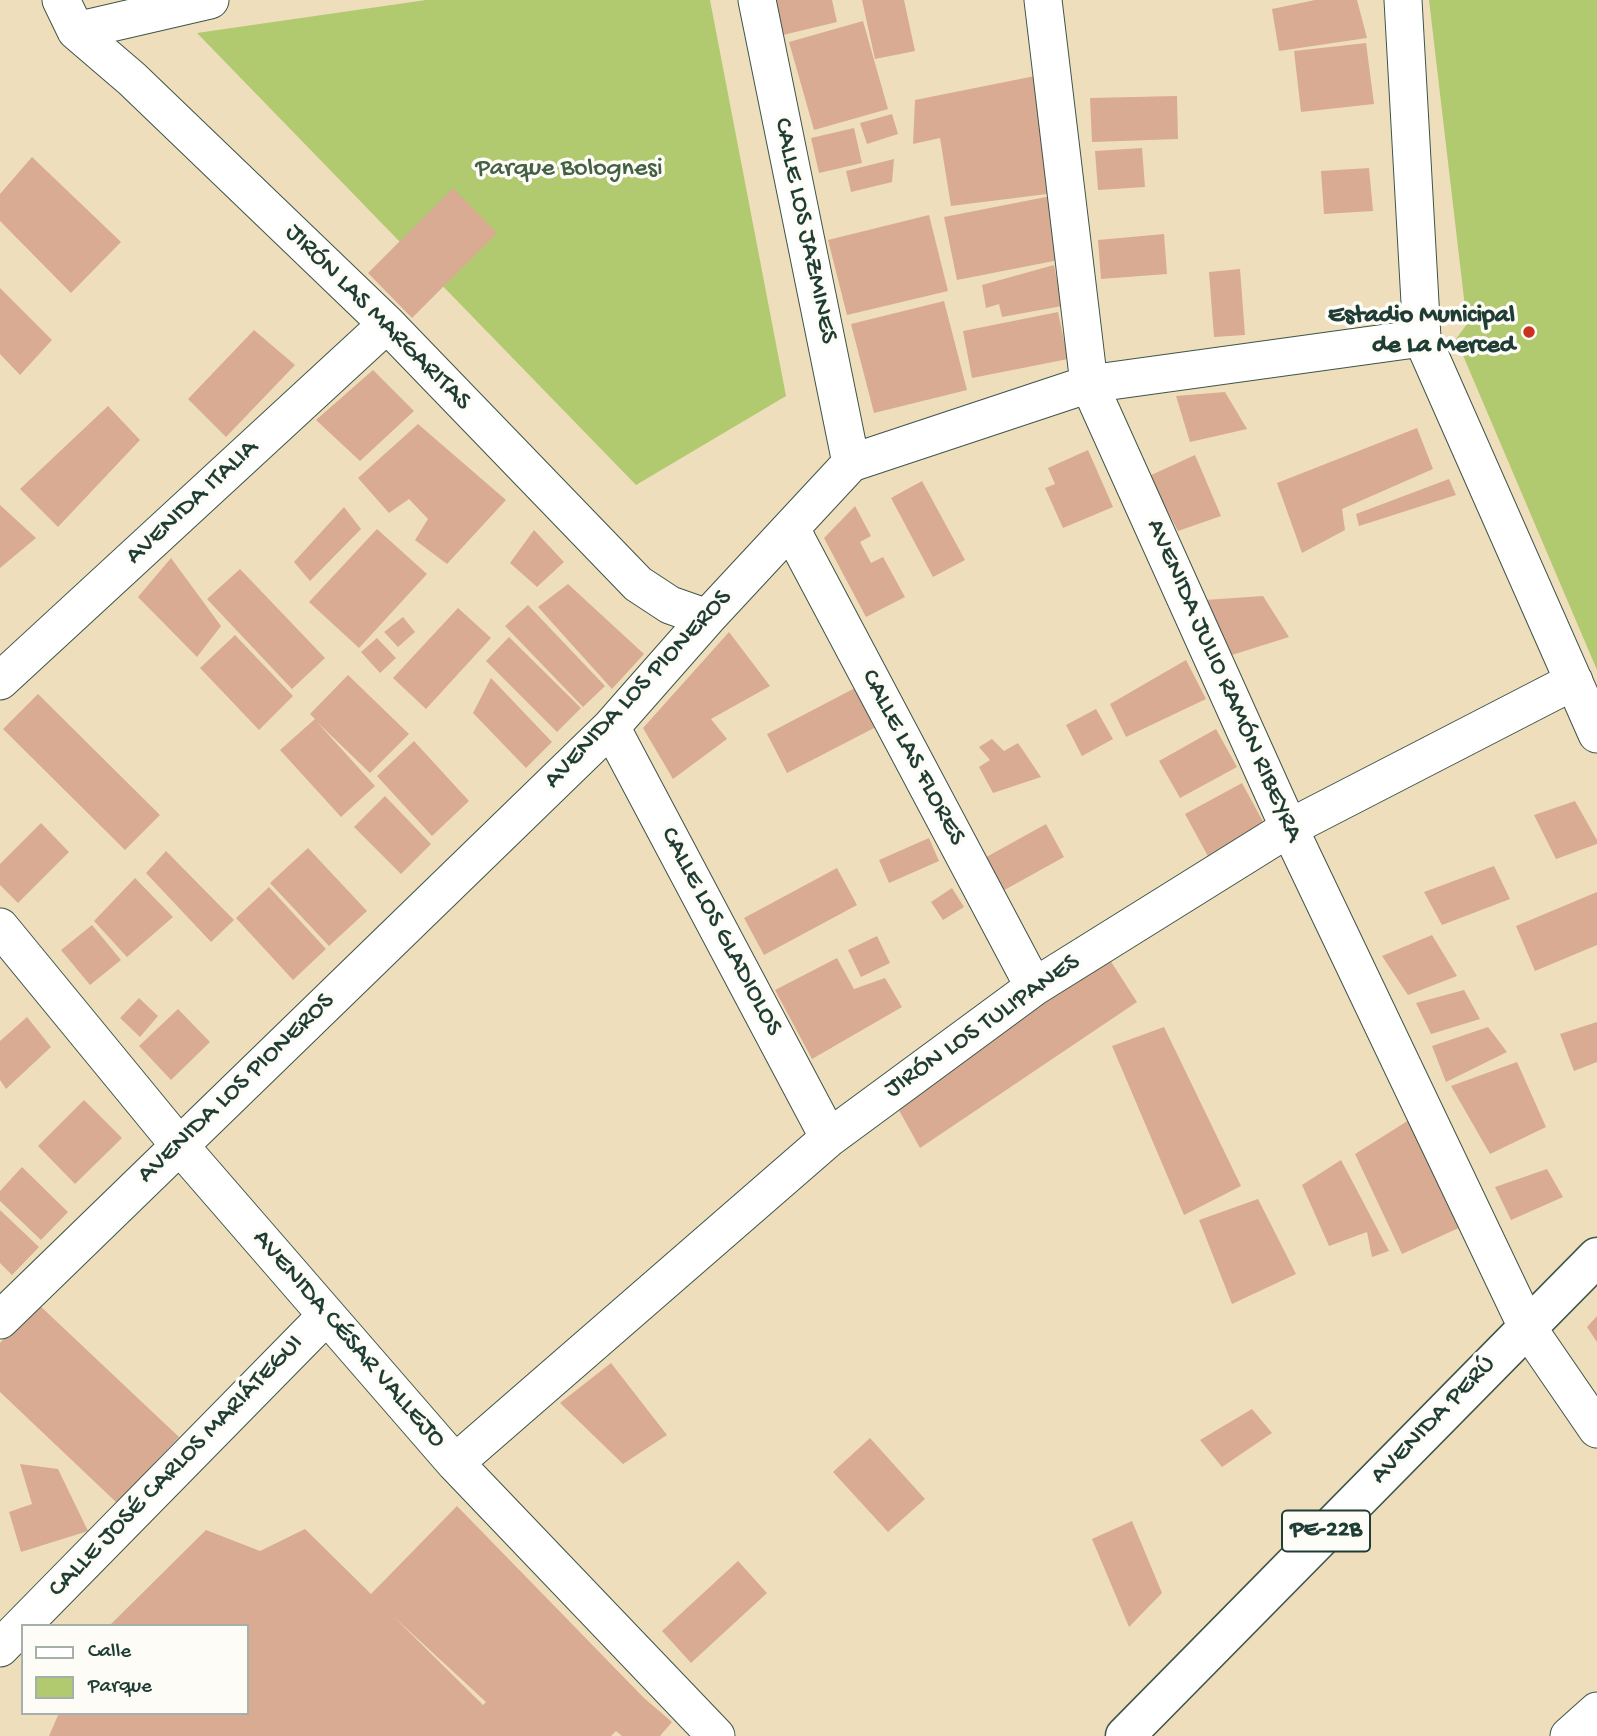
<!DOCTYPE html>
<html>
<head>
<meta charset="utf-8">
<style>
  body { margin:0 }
  #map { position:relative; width:1597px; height:1736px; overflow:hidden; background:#efdebc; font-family:"Gochi Hand",sans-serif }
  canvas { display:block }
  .legend { position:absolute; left:21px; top:1624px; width:228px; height:91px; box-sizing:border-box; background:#fdfcf7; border:2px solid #a4b0a9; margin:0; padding:9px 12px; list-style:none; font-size:21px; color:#1f3d34 }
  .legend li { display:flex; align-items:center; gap:14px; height:35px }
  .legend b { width:35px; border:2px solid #a4b0a9 }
</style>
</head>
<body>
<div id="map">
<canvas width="1597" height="1736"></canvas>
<ul class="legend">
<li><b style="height:9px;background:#fff"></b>Calle</li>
<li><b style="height:19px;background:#b1c96f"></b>Parque</li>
</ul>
</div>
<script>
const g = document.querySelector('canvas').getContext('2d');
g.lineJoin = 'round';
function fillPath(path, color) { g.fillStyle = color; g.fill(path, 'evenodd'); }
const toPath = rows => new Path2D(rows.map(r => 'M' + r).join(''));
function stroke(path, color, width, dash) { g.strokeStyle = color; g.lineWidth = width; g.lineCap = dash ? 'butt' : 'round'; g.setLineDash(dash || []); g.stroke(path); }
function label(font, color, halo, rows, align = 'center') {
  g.font = font + ' "Gochi Hand",sans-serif'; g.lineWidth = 7; g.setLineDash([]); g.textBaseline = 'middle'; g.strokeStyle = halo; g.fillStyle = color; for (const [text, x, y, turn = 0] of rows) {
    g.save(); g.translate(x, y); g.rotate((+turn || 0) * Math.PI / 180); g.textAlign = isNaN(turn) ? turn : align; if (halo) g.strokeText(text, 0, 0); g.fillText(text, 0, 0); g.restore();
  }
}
const green = toPath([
  [426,0,710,0,786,396,636,485,197,33],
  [1429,0,1597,0,1597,670,1456,339,1467,324]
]);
const building = toPath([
  [771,0,832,0,837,22,779,36],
  [862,0,904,0,915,51,875,59],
  [1315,0,1357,0,1367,38,1279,51,1272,9],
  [863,21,888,109,814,130,789,42],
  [1366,43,1374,104,1301,112,1294,51],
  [1040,75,1055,193,951,206,940,138,913,144,915,100],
  [1177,96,1178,139,1092,142,1090,98],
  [892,114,898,134,867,144,860,123],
  [854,128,862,163,819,173,811,138],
  [1142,148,1145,187,1098,190,1095,151],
  [32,157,121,242,71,293,0,221,0,194],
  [894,159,892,182,851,192,846,171],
  [1369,168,1373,211,1324,214,1321,171],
  [453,188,497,233,412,318,368,273],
  [1051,196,1064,259,957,280,944,217],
  [929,215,948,291,847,315,828,240],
  [1164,234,1167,274,1101,279,1098,240],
  [1054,265,1062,306,1002,317,999,304,986,308,982,285],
  [1240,269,1245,335,1214,337,1209,272],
  [0,288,52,340,20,375,0,354],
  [944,301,967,390,874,413,851,324],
  [1058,312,1068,359,972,378,963,331],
  [254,330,295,365,226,437,188,399],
  [373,370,414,411,360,461,316,420],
  [1225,392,1247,429,1190,442,1176,396],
  [108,406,140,440,58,527,20,489],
  [418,424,506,500,447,564,415,540,428,519,409,499,389,513,358,478],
  [1417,428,1433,469,1342,509,1345,530,1302,553,1277,483],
  [1088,450,1113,507,1063,528,1045,488,1055,484,1048,468],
  [1195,455,1221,516,1178,531,1149,476],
  [1449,479,1456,495,1359,526,1356,514],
  [922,481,965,560,933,577,891,498],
  [0,505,36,538,0,568],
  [855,506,871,536,860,542,871,563,883,557,905,597,866,617,824,538],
  [344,507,361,529,310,581,294,562],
  [377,529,427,574,359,648,309,602],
  [534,530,564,562,537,587,510,563],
  [171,558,221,626,197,657,138,597],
  [240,569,325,658,292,689,207,599],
  [568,584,644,654,612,689,538,607],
  [1263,596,1289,637,1232,655,1205,600],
  [528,605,605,686,583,707,505,626],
  [458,608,491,638,426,709,393,678],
  [403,617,415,632,398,647,384,632],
  [729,632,770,686,711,719,727,739,673,779,643,728],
  [235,635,293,696,259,730,200,668],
  [509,637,581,708,557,732,486,661],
  [377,638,396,658,380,673,361,652],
  [1186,660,1206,699,1126,737,1110,704],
  [348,675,409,734,370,773,317,722,375,786,341,817,280,750,315,719,310,714],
  [491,678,552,742,526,768,473,713],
  [855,688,876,727,787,773,767,734],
  [38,694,160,815,125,850,3,729],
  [1096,709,1113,739,1082,756,1066,725],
  [1216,729,1237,767,1180,798,1159,761],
  [992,739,1004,751,1018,743,1041,777,993,793,979,767,990,760,979,747],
  [414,741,469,801,432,836,377,776],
  [1242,783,1267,829,1210,860,1185,814],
  [385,796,431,844,401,874,354,827],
  [1575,801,1597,840,1597,844,1556,859,1534,815],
  [41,823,69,852,18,903,0,885,0,864],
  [1046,824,1064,857,999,893,981,860],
  [929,838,939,861,889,883,879,860],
  [308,848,367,911,329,946,270,883],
  [166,851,234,920,211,942,146,873],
  [1494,866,1510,899,1442,925,1424,892],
  [837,868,857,905,764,955,744,918],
  [135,878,173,917,127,957,94,921],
  [269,887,326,949,293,980,236,918],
  [952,888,964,907,943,920,931,902],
  [1597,892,1597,945,1535,971,1516,926],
  [92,925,121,960,90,985,61,950],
  [1432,935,1457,976,1408,995,1382,956],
  [877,936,890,963,861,977,848,950],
  [1108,957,1137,1002,920,1148,896,1105],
  [837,958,854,989,885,978,902,1007,812,1059,775,990],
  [1464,990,1480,1019,1431,1034,1416,1003],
  [139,998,158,1016,140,1037,120,1018],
  [178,1009,210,1042,171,1080,139,1046],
  [27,1017,51,1047,6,1089,0,1080,0,1041],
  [1597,1022,1597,1062,1574,1071,1560,1034],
  [1164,1027,1241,1186,1184,1215,1112,1046],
  [1488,1027,1507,1052,1446,1082,1432,1046],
  [1517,1062,1546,1127,1490,1154,1451,1086],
  [84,1100,122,1138,75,1184,38,1146],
  [1409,1120,1463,1226,1402,1254,1355,1154],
  [1341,1160,1389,1251,1372,1257,1367,1232,1329,1246,1302,1185],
  [22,1167,68,1212,41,1240,0,1201,0,1191],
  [1547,1169,1563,1197,1511,1220,1495,1187],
  [1258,1199,1296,1274,1232,1304,1199,1220],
  [0,1210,39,1247,12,1275,0,1263],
  [37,1303,179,1437,117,1503,0,1392,0,1343],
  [1597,1316,1597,1342,1587,1327],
  [611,1363,667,1435,623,1464,560,1403],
  [1252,1409,1272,1433,1222,1467,1200,1440],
  [870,1438,925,1499,888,1532,833,1472],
  [20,1464,58,1469,88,1531,21,1552,9,1512,32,1504],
  [457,1506,644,1698,672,1722,660,1736,622,1736,616,1731,611,1736,49,1736,59,1713,247,1713,247,1626,109,1626,206,1530,260,1551,305,1529,371,1594],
  [393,1616,486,1702,483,1705],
  [1132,1521,1162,1593,1129,1627,1092,1539],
  [738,1561,767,1593,691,1663,662,1631]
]);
const minor = toPath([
  [61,0,76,31,132,79,387,324,638,584,670,605,707,618],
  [757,0,851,463],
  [1043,0,1089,384,1289,828,1527,1327,1597,1429],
  [1403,0,1422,338,1597,734],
  [76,31,210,0],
  [791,529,1034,987],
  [0,681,387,324],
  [611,727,829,1138],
  [0,927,179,1145,455,1463,716,1736],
  [0,1320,611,727,707,618,851,463,1089,384,1422,338],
  [455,1463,829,1138,1034,987,1289,828,1574,681],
  [0,1648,326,1316],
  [1569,1736,1597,1711]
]);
const highway = toPath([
  [1125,1736,1597,1257]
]);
const markers = [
  [1529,332,7,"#c8321e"]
];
const shields = [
  [1326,1531,88]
];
const shieldNames = [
  ["PE-22B",1326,1531]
];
const parkNames = [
  ["Parque Bolognesi",569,170]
];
const streetNames = [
  ["CALLE LOS JAZMINES",804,231,78],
  ["JIRÓN LAS MARGARITAS",377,318,45],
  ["AVENIDA ITALIA",193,503,-43],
  ["AVENIDA JULIO RAMÓN RIBEYRA",1223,681,66],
  ["AVENIDA LOS PIONEROS",639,690,-47],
  ["CALLE LAS FLORES",912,758,62],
  ["CALLE LOS GLADIOLOS",720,932,62],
  ["JIRÓN LOS TULIPANES",983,1027,-35],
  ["AVENIDA LOS PIONEROS",237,1089,-44],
  ["AVENIDA CÉSAR VALLEJO",348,1340,49],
  ["AVENIDA PERÚ",1434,1421,-46],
  ["CALLE JOSÉ CARLOS MARIÁTEGUI",177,1467,-46]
];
const poiNames = [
  ["Estadio Municipal",1515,317],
  ["de La Merced",1515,347]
];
fillPath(green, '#b1c96f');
fillPath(building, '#d9ab92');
stroke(minor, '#3e5548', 39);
stroke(highway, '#3e5548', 41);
stroke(minor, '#fff', 37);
stroke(highway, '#fff', 38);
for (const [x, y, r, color] of markers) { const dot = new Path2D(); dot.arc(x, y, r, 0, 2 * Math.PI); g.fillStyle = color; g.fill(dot); stroke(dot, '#fdfcf7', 2.5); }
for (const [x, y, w] of shields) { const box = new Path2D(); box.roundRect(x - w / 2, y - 20.5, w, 41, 5); g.fillStyle = '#fdfcf7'; g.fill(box); stroke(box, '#1f3d34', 2); }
label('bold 24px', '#1f3d34', null, shieldNames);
label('26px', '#446043', '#fdfcf7', parkNames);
label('26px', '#1f3d34', '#fdfcf7', streetNames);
label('bold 26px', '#1f3d34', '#fdfcf7', poiNames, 'right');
</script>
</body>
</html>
